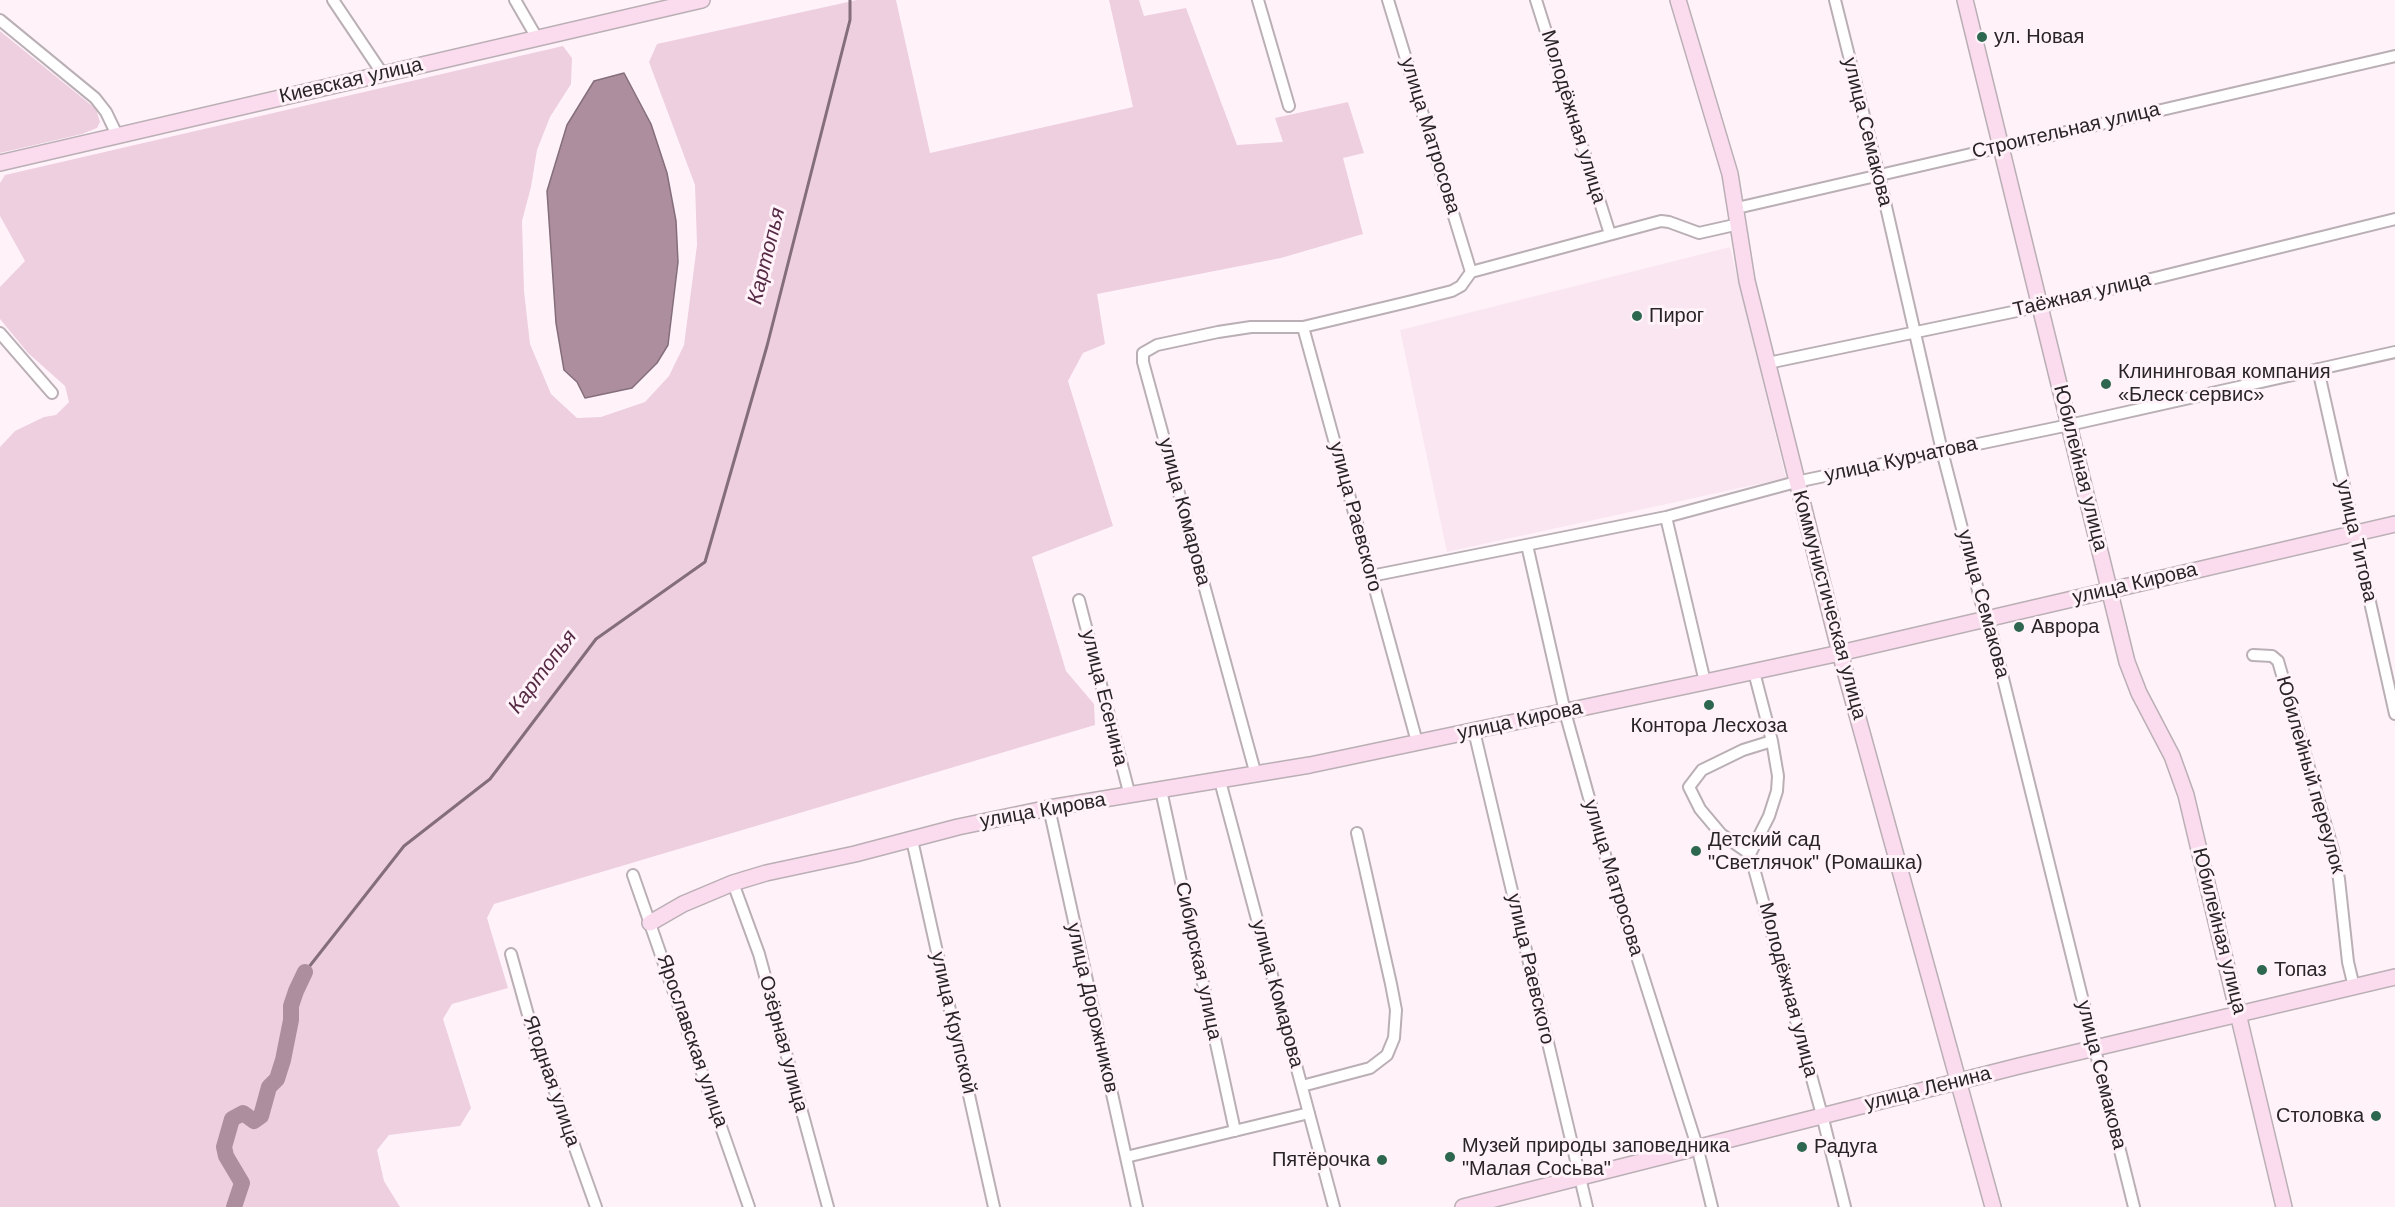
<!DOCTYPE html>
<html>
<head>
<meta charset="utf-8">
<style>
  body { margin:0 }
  canvas { display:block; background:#fff3f9 }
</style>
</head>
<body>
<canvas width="2395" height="1207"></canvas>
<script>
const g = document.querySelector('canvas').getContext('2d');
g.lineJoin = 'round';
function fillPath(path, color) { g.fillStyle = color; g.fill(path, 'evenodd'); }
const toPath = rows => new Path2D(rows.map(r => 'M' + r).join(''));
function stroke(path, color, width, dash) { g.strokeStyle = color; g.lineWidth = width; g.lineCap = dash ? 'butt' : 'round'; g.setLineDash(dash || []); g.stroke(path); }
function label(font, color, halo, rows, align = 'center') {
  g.font = font + ' Arial,sans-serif'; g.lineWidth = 6; g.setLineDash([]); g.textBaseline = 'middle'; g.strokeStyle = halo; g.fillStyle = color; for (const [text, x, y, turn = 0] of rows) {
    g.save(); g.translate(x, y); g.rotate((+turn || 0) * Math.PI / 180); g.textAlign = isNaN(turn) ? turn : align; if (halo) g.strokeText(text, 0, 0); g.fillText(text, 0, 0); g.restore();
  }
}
const built = toPath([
  [1730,247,1786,478,1447,552,1400,330]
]);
const green = toPath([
  [857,0,896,0,930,153,1133,107,1109,0,1139,0,1144,16,1186,8,1237,145,1283,142,1275,118,1348,102,1364,153,1343,158,1363,234,1281,258,1097,294,1105,344,1083,353,1068,381,1113,526,1032,557,1066,671,1094,704,1095,725,494,904,487,918,508,988,452,1004,443,1019,471,1108,460,1126,389,1135,377,1150,384,1181,400,1207,0,1207,0,447,15,431,44,417,56,415,69,402,65,386,28,353,0,319,0,287,25,261,0,216,0,183,5,175,563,46,572,58,571,84,550,117,537,150,531,187,522,221,524,291,530,344,551,394,577,418,601,417,645,402,669,376,684,345,697,245,695,185,649,62,657,44],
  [0,31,96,109,100,122,97,128,82,134,0,153]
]);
const water = toPath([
  [624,73,651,124,667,173,676,221,678,262,668,345,657,363,632,388,585,398,577,382,564,370,556,323,547,191,567,125,594,81,624,73]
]);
const stream = toPath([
  [305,972,404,846,490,779,596,639,705,562,767,346,850,20,850,0]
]);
const river = toPath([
  [234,1207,242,1183,226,1156,224,1147,232,1119,243,1113,254,1121,261,1116,269,1087,277,1079,283,1060,291,1020,291,1006,296,991,305,972]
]);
const street = toPath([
  [333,0,382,73],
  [515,0,537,38],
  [1258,0,1289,106],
  [1388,0,1471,272],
  [1536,0,1610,234],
  [1835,0,1879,176,1942,451,1981,602,1992,634,2134,1207],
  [0,20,95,98,106,112,118,137],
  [1737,208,2395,56],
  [1303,327,1417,742],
  [0,333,52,393],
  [1768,363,2041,306,2395,219],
  [2318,369,2395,714],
  [1666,517,1705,682],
  [1527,545,1565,712,1607,862,1697,1146,1712,1207],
  [1371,576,1666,517,1796,482,2069,425,2395,352],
  [1079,600,1130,796],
  [2253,655,2272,656,2278,661,2333,850,2339,879,2348,962,2354,987],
  [1754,672,1772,741,1778,776,1777,791,1769,816,1750,854,1822,1115,1845,1207],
  [1474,731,1587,1207],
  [1256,775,1143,362,1143,353,1157,345,1218,332,1251,327,1303,327,1408,302,1452,291,1461,286,1471,272,1661,221,1669,222,1699,233,1739,224],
  [1220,781,1334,1207],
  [1161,790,1235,1131],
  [1049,808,1137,1207],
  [912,840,994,1207],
  [1750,854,1721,834,1700,809,1689,787,1702,770,1743,750,1772,741],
  [633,875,749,1207],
  [733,883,759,954,828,1207],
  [511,954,530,1022,596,1207],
  [1302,1086,1370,1068,1387,1055,1394,1038,1396,1010,1391,984,1357,833],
  [1126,1157,1309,1113]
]);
const secondary = toPath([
  [1678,0,1730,174,1747,281,1840,653,1993,1207],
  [1965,0,2127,662,2139,693,2172,756,2186,795,2284,1207],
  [0,163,702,0],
  [650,923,683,904,733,883,766,873,855,854,958,827,1049,808,1310,765,1705,682,1840,653,2395,524],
  [1463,1207,2019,1066,2395,977]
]);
const markers = [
  [1982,37,6,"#2e6750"],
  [1637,316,6,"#2e6750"],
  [2106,384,6,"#2e6750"],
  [2019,627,6,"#2e6750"],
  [1709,705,6,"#2e6750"],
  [1696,851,6,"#2e6750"],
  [2262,970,6,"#2e6750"],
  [2376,1116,6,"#2e6750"],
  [1802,1147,6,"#2e6750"],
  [1450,1157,6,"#2e6750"],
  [1382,1160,6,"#2e6750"]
];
const poiNames = [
  ["ул. Новая",1994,37],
  ["Пирог",1649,316],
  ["Клининговая компания",2118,372],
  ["«Блеск сервис»",2118,395],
  ["Аврора",2031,627],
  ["Контора Лесхоза",1709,726,"center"],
  ["Детский сад",1708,840],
  ["\"Светлячок\" (Ромашка)",1708,863],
  ["Топаз",2274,970],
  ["Столовка",2364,1116,"right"],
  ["Музей природы заповедника",1462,1146],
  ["\"Малая Сосьва\"",1462,1169],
  ["Радуга",1814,1147],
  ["Пятёрочка",1370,1160,"right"]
];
const streetNames = [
  ["Киевская улица",351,81,-13],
  ["Молодёжная улица",1573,117,73],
  ["Строительная улица",2066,131,-13],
  ["улица Семакова",1867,132,76],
  ["улица Матросова",1430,136,73],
  ["Таёжная улица",2082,295,-13],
  ["улица Курчатова",1901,460,-12],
  ["Юбилейная улица",2080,468,76],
  ["улица Комарова",1184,512,75],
  ["улица Раевского",1355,517,75],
  ["улица Титова",2356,541,77],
  ["улица Кирова",2135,584,-13],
  ["улица Семакова",1983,604,75],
  ["Коммунистическая улица",1829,605,75],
  ["улица Есенина",1104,698,76],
  ["улица Кирова",1520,721,-12],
  ["Юбилейный переулок",2310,775,74],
  ["улица Кирова",1043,811,-10],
  ["улица Матросова",1613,878,73],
  ["Юбилейная улица",2219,931,76],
  ["Сибирская улица",1198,961,78],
  ["улица Раевского",1530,969,77],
  ["Молодёжная улица",1788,990,75],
  ["улица Комарова",1277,994,75],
  ["улица Дорожников",1092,1008,77],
  ["улица Крупской",953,1023,77],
  ["Ярославская улица",692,1041,71],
  ["Озёрная улица",783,1044,75],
  ["улица Семакова",2101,1075,76],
  ["Ягодная улица",551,1081,71],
  ["улица Ленина",1928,1089,-14]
];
const waterNames = [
  ["Картопья",767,256,-76],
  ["Картопья",543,672,-53]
];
fillPath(built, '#fae6f1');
fillPath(green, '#eecfe0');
fillPath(water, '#ad8e9f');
stroke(water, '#856e7b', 1.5);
stroke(stream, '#856e7b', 3);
stroke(river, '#ad8e9f', 16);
stroke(street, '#baafb5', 14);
stroke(secondary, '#baafb5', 18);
stroke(street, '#fff', 10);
stroke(secondary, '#fbdbee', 15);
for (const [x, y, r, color] of markers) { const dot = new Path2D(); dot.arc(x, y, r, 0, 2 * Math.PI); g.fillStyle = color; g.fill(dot); stroke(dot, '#fff3f9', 2); }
label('20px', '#292427', '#fff3f9', poiNames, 'left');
label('20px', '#292427', '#fff3f9', streetNames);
label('italic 21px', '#562a45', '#fff3f9', waterNames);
</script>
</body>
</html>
